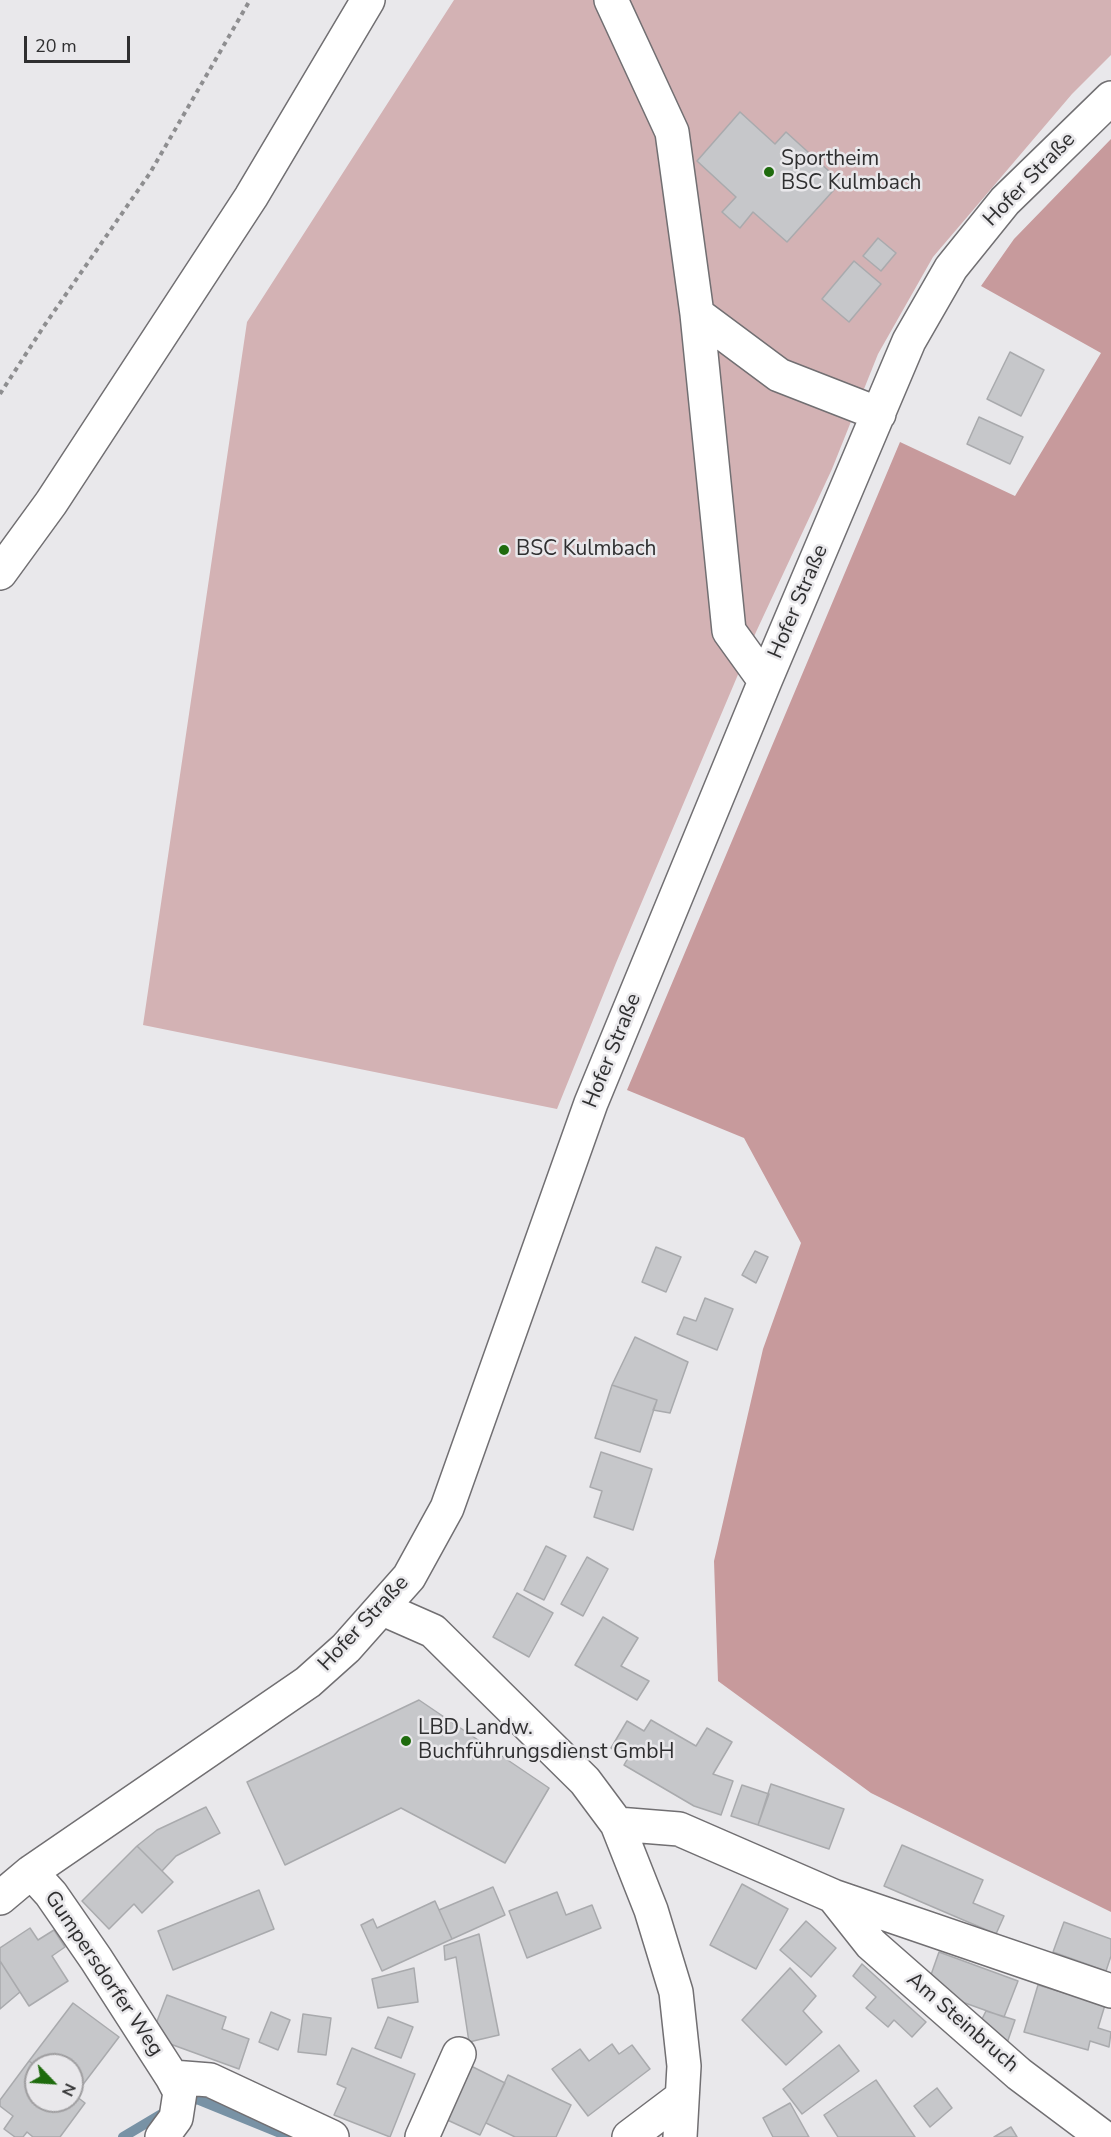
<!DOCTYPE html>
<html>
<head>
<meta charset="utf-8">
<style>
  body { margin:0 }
  #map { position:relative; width:1111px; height:2137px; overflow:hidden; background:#e9e8eb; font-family:"Nunito Sans",sans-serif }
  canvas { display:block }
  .north { position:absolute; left:24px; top:2053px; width:60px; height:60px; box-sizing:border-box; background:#e9e8eb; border:2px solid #9f9ea0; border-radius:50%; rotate:115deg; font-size:16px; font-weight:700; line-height:24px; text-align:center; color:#2f2f30 }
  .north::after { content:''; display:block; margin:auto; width:21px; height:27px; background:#1e6b0d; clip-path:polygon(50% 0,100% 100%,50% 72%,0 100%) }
  .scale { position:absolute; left:24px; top:36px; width:106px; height:27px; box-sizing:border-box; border:3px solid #2f2f30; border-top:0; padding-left:8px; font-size:18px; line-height:21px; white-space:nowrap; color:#2f2f30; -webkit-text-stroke:4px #e9e8eb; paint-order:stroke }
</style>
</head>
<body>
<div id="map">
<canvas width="1111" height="2137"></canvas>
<div class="north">N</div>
<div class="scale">20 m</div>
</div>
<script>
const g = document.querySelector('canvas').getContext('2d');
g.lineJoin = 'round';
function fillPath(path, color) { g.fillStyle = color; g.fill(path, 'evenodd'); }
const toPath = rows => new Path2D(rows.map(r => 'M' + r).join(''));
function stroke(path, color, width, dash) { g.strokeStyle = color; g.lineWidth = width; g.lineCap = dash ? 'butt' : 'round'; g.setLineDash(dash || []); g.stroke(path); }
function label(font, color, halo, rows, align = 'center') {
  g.font = font + ' "Nunito Sans",sans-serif'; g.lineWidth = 5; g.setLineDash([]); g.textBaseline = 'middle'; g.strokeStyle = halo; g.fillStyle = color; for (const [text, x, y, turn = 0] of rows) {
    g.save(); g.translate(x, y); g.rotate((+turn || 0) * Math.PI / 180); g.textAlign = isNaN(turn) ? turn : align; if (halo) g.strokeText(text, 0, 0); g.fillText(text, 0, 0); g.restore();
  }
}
const green = toPath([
  [454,0,1111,0,1111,55,1072,94,933,257,878,354,832,469,756,632,616,963,557,1109,143,1025,247,322]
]);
const forest = toPath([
  [1111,139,1111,1912,871,1793,718,1681,714,1561,763,1349,801,1243,744,1138,627,1090,900,442,1015,496,1101,353,981,286,1014,239]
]);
const stream = toPath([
  [184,2104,197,2099,290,2137],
  [123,2137,170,2109]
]);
const building = toPath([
  [740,112,775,144,786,132,841,182,787,242,753,212,740,228,722,212,736,197,697,161,740,112],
  [878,238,896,253,881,271,863,256,878,238],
  [854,261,881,284,849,322,822,299,854,261],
  [1010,352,1044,370,1021,416,987,399,1010,352],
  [979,417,1023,437,1010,464,967,444,979,417],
  [656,1247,681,1257,666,1292,642,1282,656,1247],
  [755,1251,768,1257,756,1283,742,1275,755,1251],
  [705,1298,733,1309,717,1350,677,1334,684,1317,696,1321,705,1298],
  [635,1337,688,1362,670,1413,653,1410,657,1400,612,1385,635,1337],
  [612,1385,657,1400,640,1452,595,1438,612,1385],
  [601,1452,652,1469,633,1530,594,1517,602,1491,590,1487,601,1452],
  [546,1546,566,1556,544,1600,524,1590,546,1546],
  [587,1557,608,1569,583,1616,561,1604,587,1557],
  [517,1593,553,1613,529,1657,493,1637,517,1593],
  [603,1617,638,1638,621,1666,649,1681,637,1700,575,1665,603,1617],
  [419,1700,549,1788,505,1863,401,1808,285,1865,247,1782,419,1700],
  [651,1720,696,1746,707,1728,732,1742,713,1774,733,1781,721,1815,694,1806,624,1765,628,1758,611,1748,627,1721,644,1731,651,1720],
  [771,1784,844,1809,829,1849,758,1825,771,1784],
  [742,1785,769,1794,758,1825,731,1816,742,1785],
  [206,1807,220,1833,176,1856,162,1871,137,1846,157,1830,206,1807],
  [902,1845,983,1880,973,1903,1004,1916,996,1934,884,1886,902,1845],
  [137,1846,173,1882,142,1913,134,1904,109,1929,82,1901,137,1846],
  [742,1884,788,1909,756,1969,710,1945,742,1884],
  [493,1887,505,1915,452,1939,439,1910,493,1887],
  [259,1890,274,1929,173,1970,158,1931,259,1890],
  [557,1892,566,1915,592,1905,601,1928,527,1958,509,1911,557,1892],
  [435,1901,452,1939,382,1971,361,1925,373,1919,377,1928,435,1901],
  [806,1921,836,1948,811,1977,780,1950,806,1921],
  [1064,1922,1111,1939,1111,1956,1106,1971,1053,1952,1064,1922],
  [30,1928,38,1940,54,1930,65,1947,52,1956,68,1981,29,2006,0,1961,0,1948,30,1928],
  [479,1934,499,2035,469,2042,456,1957,445,1960,444,1946,479,1934],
  [939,1952,1018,1981,1004,2017,926,1989,939,1952],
  [0,1961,20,1992,0,2009,0,1961],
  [862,1964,926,2022,912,2037,894,2020,888,2027,866,2008,876,1997,853,1976,862,1964],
  [414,1968,418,2002,378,2008,372,1979,414,1968],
  [790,1968,816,1996,803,2011,822,2032,786,2065,742,2020,790,1968],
  [1038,1985,1105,2005,1098,2028,1111,2032,1109,2047,1090,2041,1088,2050,1024,2032,1038,1985],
  [167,1995,226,2017,222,2029,249,2039,239,2069,151,2037,167,1995],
  [73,2003,119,2037,75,2095,72,2093,72,2065,36,2066,29,2061,73,2003],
  [986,2011,1015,2020,1006,2046,979,2025,986,2011],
  [271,2012,290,2020,278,2050,259,2042,271,2012],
  [303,2014,331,2018,326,2055,298,2052,303,2014],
  [388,2017,413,2027,401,2058,375,2048,388,2017],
  [612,2044,619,2054,632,2045,650,2069,588,2116,552,2069,580,2049,589,2061,612,2044],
  [839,2045,859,2071,802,2114,783,2089,839,2045],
  [352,2048,415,2074,390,2137,334,2115,346,2088,337,2084,352,2048],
  [29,2061,36,2066,36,2101,72,2101,72,2093,85,2103,60,2137,33,2137,27,2132,23,2137,15,2137,4,2129,13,2116,0,2106,0,2100,29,2061],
  [469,2065,505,2083,480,2135,443,2118,469,2065],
  [508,2075,571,2105,556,2137,515,2137,486,2123,508,2075],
  [876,2080,915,2137,838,2137,824,2115,876,2080],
  [937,2088,952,2108,930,2127,914,2106,937,2088],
  [790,2103,809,2137,773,2137,763,2118,790,2103],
  [1011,2127,1017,2137,994,2137,1011,2127]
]);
const path = toPath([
  [0,394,44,326,150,173,250,0]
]);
const minor = toPath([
  [611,0,672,132,697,314,729,631,765,681],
  [697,314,779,375,879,414],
  [383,1609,433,1631,585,1781,617,1824,651,1910,676,1992,684,2066,680,2137],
  [617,1824,679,1829,833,1896,1111,1991],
  [31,1872,51,1894,96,1959,172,2077,180,2092,176,2118,162,2137],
  [833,1896,871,1944,1019,2074,1103,2137],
  [0,1898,31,1872,308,1682,346,1648,409,1577,447,1508,591,1103,765,681,909,341,951,268,1005,201,1111,98],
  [172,2077,210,2080,332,2137],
  [422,2137,459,2054],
  [629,2137,682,2097]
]);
const highway = toPath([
  [0,573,51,503,251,197,368,0]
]);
const markers = [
  [769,172,6,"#1e6b0d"],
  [504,550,6,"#1e6b0d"],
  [406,1741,6,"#1e6b0d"]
];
const poiNames = [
  ["Sportheim",781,160],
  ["BSC Kulmbach",781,184],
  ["BSC Kulmbach",516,550],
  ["LBD Landw.",418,1729],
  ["Buchführungsdienst GmbH",418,1753]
];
const streetNames = [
  ["Hofer Straße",1030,180,-46],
  ["Hofer Straße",799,602,-67],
  ["Hofer Straße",613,1051,-68],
  ["Hofer Straße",364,1624,-47],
  ["Gumpersdorfer Weg",103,1974,56],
  ["Am Steinbruch",962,2023,41]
];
fillPath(green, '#d3b2b4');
fillPath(forest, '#c79a9c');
stroke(stream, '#7892a5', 10);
fillPath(building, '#c6c7ca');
stroke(building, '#a9aaad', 1.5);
stroke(minor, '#716f72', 36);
stroke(highway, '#716f72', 36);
stroke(path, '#8e8e90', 4, [4.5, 4.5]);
stroke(minor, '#fff', 33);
stroke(highway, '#fff', 33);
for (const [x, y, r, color] of markers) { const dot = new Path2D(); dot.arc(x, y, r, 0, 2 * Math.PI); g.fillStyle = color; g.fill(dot); stroke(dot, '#e9e8eb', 2); }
label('21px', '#2f2f30', '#e9e8eb', poiNames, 'left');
label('21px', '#2f2f30', '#e9e8eb', streetNames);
</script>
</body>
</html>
